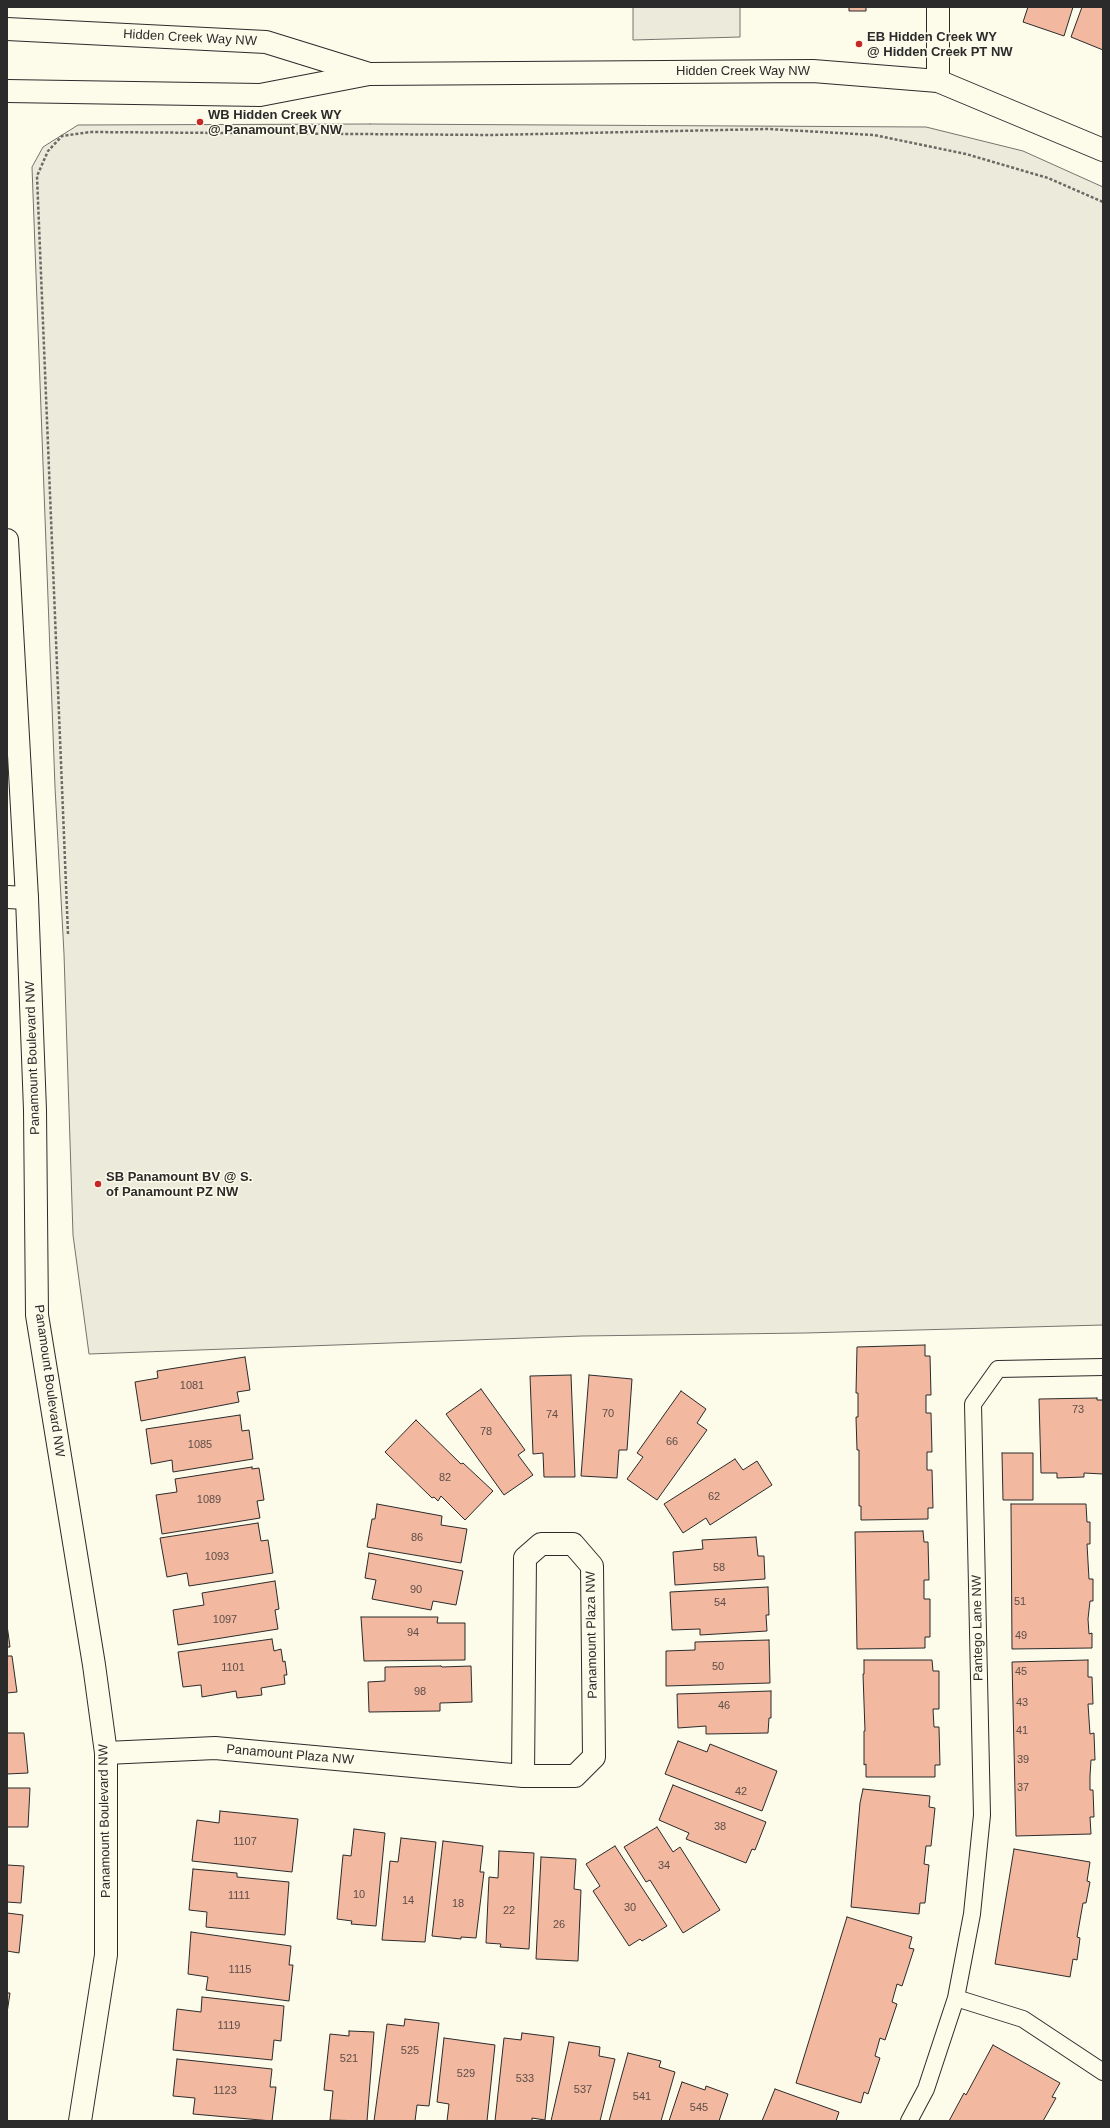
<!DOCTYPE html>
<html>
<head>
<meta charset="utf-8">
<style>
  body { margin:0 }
  #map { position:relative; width:1110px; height:2128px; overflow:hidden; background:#fdfbea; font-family:Arial,sans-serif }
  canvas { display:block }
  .frame { position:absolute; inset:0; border:8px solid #2b2b2b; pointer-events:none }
</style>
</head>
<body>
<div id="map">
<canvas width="1110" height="2128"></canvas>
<div class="frame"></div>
</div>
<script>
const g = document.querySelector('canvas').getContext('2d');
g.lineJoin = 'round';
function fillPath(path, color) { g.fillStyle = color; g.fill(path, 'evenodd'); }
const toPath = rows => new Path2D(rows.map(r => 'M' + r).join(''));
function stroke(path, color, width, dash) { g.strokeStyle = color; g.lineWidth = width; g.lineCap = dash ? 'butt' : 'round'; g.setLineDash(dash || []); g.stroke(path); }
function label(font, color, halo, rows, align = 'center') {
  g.font = font + ' Arial,sans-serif'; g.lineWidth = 3; g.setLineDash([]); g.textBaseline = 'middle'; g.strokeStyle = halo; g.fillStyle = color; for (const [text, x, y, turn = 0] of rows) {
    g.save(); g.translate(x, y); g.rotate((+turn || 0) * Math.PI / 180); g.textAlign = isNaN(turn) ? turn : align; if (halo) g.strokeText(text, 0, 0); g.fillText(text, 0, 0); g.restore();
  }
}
const green = toPath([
  [633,7,740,7,740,37,633,40,633,7],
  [370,124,926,127,1023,151,1103,187,1103,1325,805,1333,582,1336,89,1354,73,1235,64,954,55,787,32,167,43,147,78,125,370,124]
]);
const building = toPath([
  [794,7,866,7,866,11,849,11,849,7,794,7],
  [1028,7,1073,7,1064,36,1023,22,1028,7],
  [1082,7,1103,7,1103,50,1071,37,1082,7],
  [925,1345,925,1356,930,1356,931,1395,926,1395,926,1413,931,1413,932,1452,927,1452,927,1470,932,1470,933,1508,928,1508,928,1519,861,1520,861,1506,859,1506,859,1450,857,1450,856,1417,858,1417,858,1393,856,1393,857,1347,925,1345],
  [245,1357,250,1390,237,1392,239,1402,141,1421,135,1382,158,1378,157,1371,245,1357],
  [571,1375,575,1477,544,1477,543,1453,533,1454,530,1376,571,1375],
  [589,1375,632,1379,627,1450,619,1450,617,1478,581,1476,589,1375],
  [481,1389,525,1450,518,1455,533,1475,504,1495,446,1414,481,1389],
  [681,1391,706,1409,697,1423,707,1430,657,1500,627,1479,643,1457,637,1453,681,1391],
  [1097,1398,1097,1400,1103,1400,1103,1474,1084,1473,1084,1477,1057,1478,1057,1473,1041,1473,1039,1399,1097,1398],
  [240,1415,242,1431,249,1430,253,1459,173,1472,172,1460,151,1464,146,1429,240,1415],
  [416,1420,461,1464,463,1463,493,1491,465,1520,441,1496,438,1501,434,1497,432,1498,385,1452,416,1420],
  [1002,1453,1033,1453,1033,1500,1003,1500,1002,1453],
  [735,1459,743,1470,757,1461,772,1485,710,1525,706,1518,683,1533,664,1504,735,1459],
  [252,1467,252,1469,259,1468,264,1500,257,1501,260,1518,162,1534,156,1495,177,1492,175,1479,252,1467],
  [377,1504,442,1516,441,1525,467,1529,461,1563,367,1547,372,1519,375,1519,377,1504],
  [1011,1504,1086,1504,1087,1522,1090,1522,1090,1544,1087,1544,1089,1579,1093,1579,1093,1601,1090,1601,1088,1619,1089,1634,1092,1633,1092,1648,1012,1649,1011,1504],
  [258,1523,261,1541,268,1540,273,1573,189,1586,187,1573,167,1577,160,1538,258,1523],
  [923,1531,924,1542,928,1542,929,1580,924,1580,924,1599,930,1599,930,1637,925,1637,925,1648,857,1649,855,1532,923,1531],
  [756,1537,758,1556,764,1556,765,1579,675,1585,673,1552,703,1549,702,1540,756,1537],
  [369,1553,463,1571,456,1605,433,1601,431,1610,372,1599,376,1580,365,1578,369,1553],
  [275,1581,279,1609,275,1610,278,1629,178,1645,173,1610,204,1605,202,1593,275,1581],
  [768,1587,769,1615,766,1615,767,1631,700,1635,700,1629,672,1630,670,1592,768,1587],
  [361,1617,438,1617,437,1623,465,1623,465,1660,364,1661,361,1617],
  [7,1625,10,1647,7,1647,7,1625],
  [272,1639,274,1651,281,1649,283,1662,285,1661,287,1675,284,1675,285,1684,261,1688,262,1695,237,1698,236,1691,202,1697,201,1685,183,1687,178,1652,272,1639],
  [769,1640,770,1683,666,1686,666,1651,695,1650,695,1642,769,1640],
  [7,1656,12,1656,17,1692,7,1693,7,1656],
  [864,1660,932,1660,933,1671,939,1671,939,1709,933,1709,934,1727,939,1727,940,1765,935,1765,935,1777,866,1777,866,1764,864,1765,864,1731,865,1731,863,1674,864,1674,864,1660],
  [1088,1660,1088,1677,1092,1677,1093,1704,1088,1704,1090,1734,1094,1733,1095,1760,1091,1760,1090,1776,1090,1790,1093,1790,1094,1817,1090,1817,1091,1834,1016,1836,1012,1662,1088,1660],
  [441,1666,442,1667,471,1666,472,1702,440,1703,440,1711,369,1712,368,1682,385,1681,385,1667,441,1666],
  [771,1691,771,1718,769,1718,768,1733,706,1734,706,1726,678,1728,677,1694,771,1691],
  [7,1733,24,1733,28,1773,7,1774,7,1733],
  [678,1741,707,1752,710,1744,777,1771,762,1811,665,1774,678,1741],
  [673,1785,766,1822,755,1850,752,1849,746,1863,686,1839,689,1833,659,1820,673,1785],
  [7,1788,30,1788,28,1827,7,1827,7,1830,7,1788],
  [863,1789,930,1796,929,1807,935,1808,931,1846,926,1846,924,1864,929,1865,925,1903,920,1903,919,1914,851,1907,860,1803,863,1789],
  [220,1811,298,1819,292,1872,192,1861,197,1820,219,1823,220,1811],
  [657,1827,673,1852,680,1847,720,1910,683,1933,650,1880,646,1882,624,1847,657,1827],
  [354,1829,385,1833,376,1926,351,1924,352,1921,337,1919,343,1855,351,1856,354,1829],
  [401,1838,436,1842,425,1942,382,1940,390,1861,398,1862,401,1838],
  [443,1841,483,1846,480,1872,484,1872,476,1938,461,1937,461,1939,432,1936,443,1841],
  [615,1846,667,1926,642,1941,640,1939,629,1946,593,1891,600,1886,586,1864,615,1846],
  [1014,1849,1090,1862,1087,1881,1090,1882,1086,1903,1083,1903,1077,1937,1080,1938,1077,1960,1073,1959,1070,1977,995,1964,1014,1849],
  [499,1851,534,1853,529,1949,500,1947,501,1944,486,1943,489,1877,498,1878,499,1851],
  [541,1857,576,1859,574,1889,581,1890,578,1961,536,1959,541,1857],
  [7,1865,24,1866,21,1903,7,1902,7,1865],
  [193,1869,237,1873,237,1877,289,1882,285,1935,206,1927,207,1912,189,1910,193,1869],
  [7,1913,23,1915,19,1953,7,1951,7,1913],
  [847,1917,912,1937,909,1948,914,1949,902,1986,897,1984,892,2002,897,2004,885,2040,880,2038,875,2056,880,2058,868,2094,864,2092,861,2103,796,2083,847,1917],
  [191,1932,291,1946,289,1965,293,1965,289,2001,206,1990,208,1977,188,1974,191,1932],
  [7,1993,10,1993,7,2013,7,1993],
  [202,1997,284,2006,281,2041,274,2040,272,2060,173,2050,177,2009,201,2012,202,1997],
  [405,2019,439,2023,429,2106,417,2105,415,2121,374,2121,387,2024,404,2026,405,2019],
  [349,2031,374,2032,367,2121,330,2120,333,2091,324,2090,330,2034,349,2036,349,2031],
  [522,2033,554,2037,545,2120,532,2118,532,2121,495,2121,504,2038,521,2040,522,2033],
  [444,2038,495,2045,487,2121,447,2121,449,2104,437,2102,444,2038],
  [569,2042,600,2047,599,2056,615,2059,600,2121,551,2121,569,2042],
  [993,2045,1060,2083,1052,2097,1056,2098,1043,2121,949,2121,964,2093,966,2095,993,2045],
  [628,2053,661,2061,659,2067,675,2072,661,2121,609,2121,628,2053],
  [177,2059,272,2069,270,2087,276,2087,272,2121,193,2114,195,2098,173,2096,177,2059],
  [682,2082,705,2090,706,2086,728,2094,719,2121,669,2121,682,2082],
  [775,2089,839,2112,836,2121,762,2121,775,2089]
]);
const path = toPath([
  [68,934,37,176,48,151,62,136,90,132,492,135,768,129,874,135,966,154,1048,178,1103,202]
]);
const service = toPath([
  [956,1998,1023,2019,1103,2072],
  [909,2121,926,2089,956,1998,972,1914,982,1815,973,1404,998,1369,1103,1367]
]);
const minor = toPath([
  [938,7,938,81],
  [7,897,27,898],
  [106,1753,215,1748,523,1776,575,1776,594,1757,592,1566,573,1544,541,1544,525,1558,523,1776]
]);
const tertiary = toPath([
  [7,29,266,42,366,73],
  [7,91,260,95,369,74,813,71,938,81,1103,150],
  [7,540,27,898,35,1110,37,1315,94,1665,106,1753,106,1955,80,2121]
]);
const markers = [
  [859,44,4,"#c62828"],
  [200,122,4,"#c62828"],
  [98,1184,4,"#c62828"]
];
const numberNames = [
  ["1081",192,1386],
  ["73",1078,1410],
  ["70",608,1414],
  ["74",552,1415],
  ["78",486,1432],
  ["66",672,1442],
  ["1085",200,1445],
  ["82",445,1478],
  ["62",714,1497],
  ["1089",209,1500],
  ["86",417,1538],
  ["1093",217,1557],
  ["58",719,1568],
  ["90",416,1590],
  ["51",1020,1602],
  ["54",720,1603],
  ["1097",225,1620],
  ["94",413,1633],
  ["49",1021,1636],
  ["50",718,1667],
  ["1101",233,1668],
  ["45",1021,1672],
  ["98",420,1692],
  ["43",1022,1703],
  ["46",724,1706],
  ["41",1022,1731],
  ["39",1023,1760],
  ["37",1023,1788],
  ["42",741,1792],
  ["38",720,1827],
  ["1107",245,1842],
  ["34",664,1866],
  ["10",359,1895],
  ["1111",239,1896],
  ["14",408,1901],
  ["18",458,1904],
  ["30",630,1908],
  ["22",509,1911],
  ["26",559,1925],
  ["1115",240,1970],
  ["1119",229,2026],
  ["525",410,2051],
  ["521",349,2059],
  ["529",466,2074],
  ["533",525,2079],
  ["537",583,2090],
  ["1123",225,2091],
  ["541",642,2097],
  ["545",699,2108]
];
const poiNames = [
  ["EB Hidden Creek WY",867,37],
  ["@ Hidden Creek PT NW",867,52],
  ["WB Hidden Creek WY",208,115],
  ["@ Panamount BV NW",208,130],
  ["SB Panamount BV @ S.",106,1177],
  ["of Panamount PZ NW",106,1192]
];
const streetNames = [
  ["Hidden Creek Way NW",190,38,3],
  ["Hidden Creek Way NW",743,71],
  ["Panamount Boulevard NW",33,1058,-92],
  ["Panamount Boulevard NW",49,1381,82],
  ["Pantego Lane NW",978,1628,-91],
  ["Panamount Plaza NW",592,1635,-91],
  ["Panamount Plaza NW",290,1755,5],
  ["Panamount Boulevard NW",105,1821,-91]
];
fillPath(green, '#ecebdb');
stroke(green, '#74746e', 1);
fillPath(building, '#f2b8a0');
stroke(building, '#2b2b2b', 1);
stroke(service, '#2b2b2b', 18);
stroke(minor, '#2b2b2b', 24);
stroke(tertiary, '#2b2b2b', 24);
stroke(path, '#6a6964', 2.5, [3, 2]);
stroke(service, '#fdfbea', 16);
stroke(minor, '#fdfbea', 22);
stroke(tertiary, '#fdfbea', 22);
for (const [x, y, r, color] of markers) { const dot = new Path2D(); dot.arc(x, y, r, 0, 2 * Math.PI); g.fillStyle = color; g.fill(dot); stroke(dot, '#fdfbea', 1.5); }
label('11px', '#5d4e48', null, numberNames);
label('bold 13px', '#2b2b2b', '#fdfbea', poiNames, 'left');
label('13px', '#2b2b2b', '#fdfbea', streetNames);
</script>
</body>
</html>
